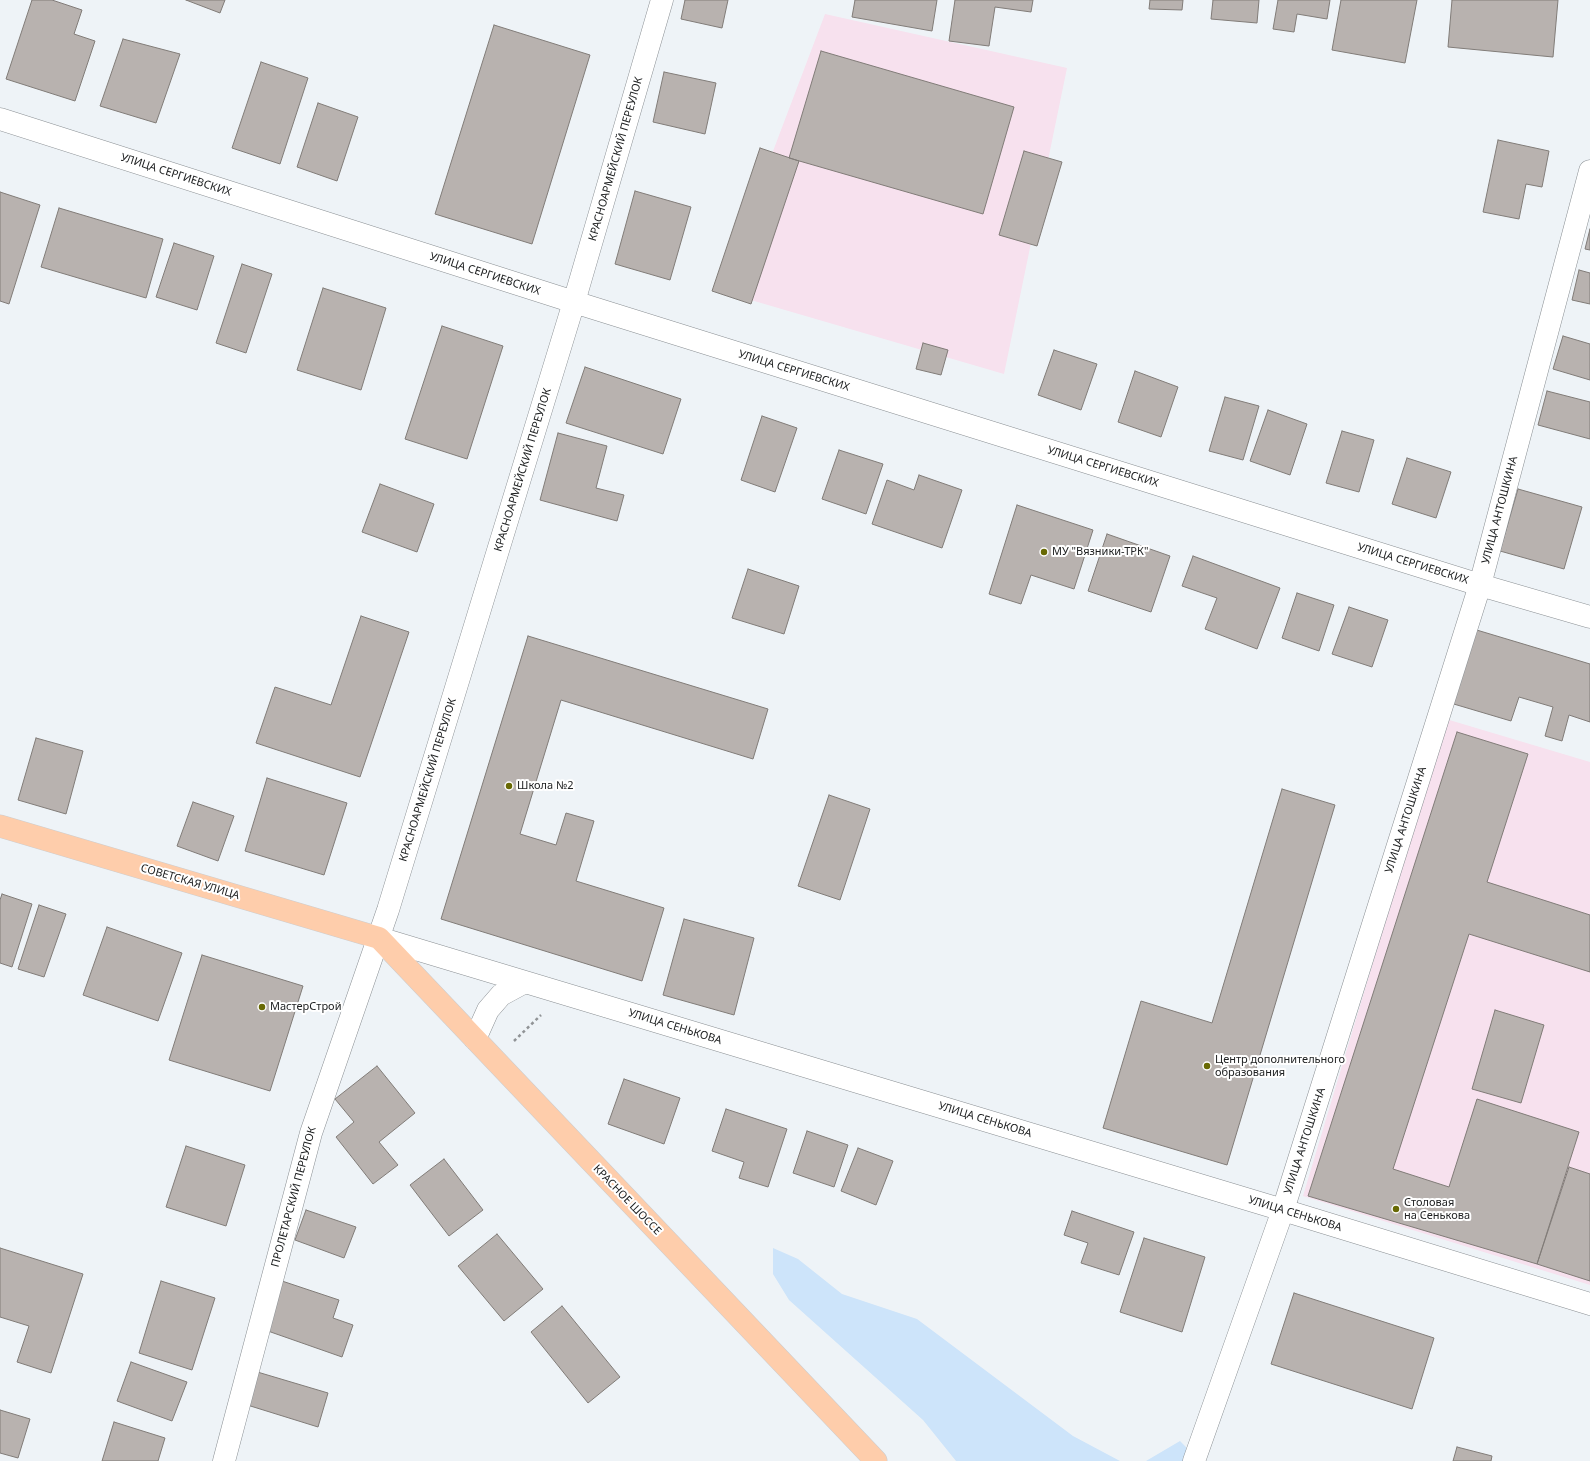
<!DOCTYPE html>
<html>
<head>
<meta charset="utf-8">
<style>
  body { margin:0 }
  canvas { display:block; background:#eef3f7 }
</style>
</head>
<body>
<canvas width="1590" height="1461"></canvas>
<script>
const g = document.querySelector('canvas').getContext('2d');
g.lineJoin = 'round';
function fillPath(path, color) { g.fillStyle = color; g.fill(path, 'evenodd'); }
const toPath = rows => new Path2D(rows.map(r => 'M' + r).join(''));
function stroke(path, color, width, dash) { g.strokeStyle = color; g.lineWidth = width; g.lineCap = dash ? 'butt' : 'round'; g.setLineDash(dash || []); g.stroke(path); }
function label(font, color, halo, rows, align = 'center') {
  g.font = font + ' "Noto Sans",sans-serif'; g.lineWidth = 4; g.setLineDash([]); g.textBaseline = 'middle'; g.strokeStyle = halo; g.fillStyle = color; for (const [text, x, y, turn = 0] of rows) {
    g.save(); g.translate(x, y); g.rotate((+turn || 0) * Math.PI / 180); g.textAlign = isNaN(turn) ? turn : align; if (halo) g.strokeText(text, 0, 0); g.fillText(text, 0, 0); g.restore();
  }
}
const industrial = toPath([
  [825,14,1067,68,1004,374,720,291],
  [1446,719,1590,762,1590,1285,1303,1196]
]);
const green = toPath([
  [773,1248,798,1259,842,1294,917,1319,1073,1436,1120,1461,956,1461,923,1420,789,1300,773,1274],
  [1180,1441,1186,1447,1186,1461,1146,1461]
]);
const building = toPath([
  [32,0,52,0,82,10,74,34,95,41,75,101,6,79,32,0],
  [186,0,225,0,220,13,186,0],
  [685,0,728,0,722,28,681,19,685,0],
  [855,0,937,0,932,31,852,17,855,0],
  [955,0,1033,0,1031,12,995,7,989,46,949,41,955,0],
  [1150,0,1183,0,1182,10,1149,9,1150,0],
  [1213,0,1259,0,1257,23,1211,19,1213,0],
  [1278,0,1330,0,1327,19,1297,14,1294,32,1273,29,1278,0],
  [1341,0,1417,0,1405,63,1332,50,1341,0],
  [1452,0,1558,0,1553,57,1448,47,1452,0],
  [494,25,590,55,532,244,435,214,494,25],
  [123,39,180,54,156,123,100,106,123,39],
  [821,51,1014,107,983,214,789,158,821,51],
  [261,62,308,78,280,164,232,148,261,62],
  [664,72,716,83,705,134,653,122,664,72],
  [318,103,358,117,337,181,297,167,318,103],
  [1498,140,1549,151,1542,187,1526,184,1519,219,1483,212,1498,140],
  [760,148,799,161,751,304,712,291,760,148],
  [1024,151,1062,162,1037,246,999,235,1024,151],
  [635,191,691,207,670,280,615,264,635,191],
  [0,192,40,205,9,304,0,301,0,192],
  [59,208,163,239,146,298,41,267,59,208],
  [1590,229,1590,250,1585,249,1590,229],
  [174,243,214,256,197,310,156,297,174,243],
  [242,264,272,274,246,353,216,343,242,264],
  [1579,270,1590,273,1590,304,1572,300,1579,270],
  [323,288,386,308,361,390,297,370,323,288],
  [442,326,503,346,467,459,405,439,442,326],
  [1563,336,1590,344,1590,380,1553,369,1563,336],
  [923,343,948,350,941,375,916,369,923,343],
  [1054,350,1097,364,1081,410,1038,395,1054,350],
  [585,367,681,399,663,454,566,423,585,367],
  [1135,371,1178,387,1161,437,1118,422,1135,371],
  [1547,391,1590,402,1590,439,1538,425,1547,391],
  [1225,397,1259,406,1243,460,1209,451,1225,397],
  [1268,410,1307,424,1290,475,1250,461,1268,410],
  [762,416,797,428,775,492,741,480,762,416],
  [1342,431,1374,440,1359,492,1326,483,1342,431],
  [558,433,607,446,596,488,624,495,617,521,540,500,558,433],
  [839,450,883,464,866,514,822,499,839,450],
  [1407,458,1451,472,1436,518,1392,504,1407,458],
  [919,475,962,490,942,548,872,524,887,480,914,490,919,475],
  [380,484,434,504,417,552,362,532,380,484],
  [1518,489,1582,507,1564,569,1500,551,1518,489],
  [1017,505,1093,530,1074,589,1031,575,1021,604,989,594,1017,505],
  [1107,534,1170,556,1151,612,1088,591,1107,534],
  [1193,556,1280,588,1257,649,1205,629,1217,598,1182,586,1193,556],
  [748,569,799,586,784,634,732,618,748,569],
  [1297,593,1334,605,1319,651,1282,638,1297,593],
  [1349,607,1388,620,1372,667,1332,654,1349,607],
  [361,616,409,632,360,777,256,743,275,687,331,705,361,616],
  [1470,628,1590,664,1590,722,1569,715,1562,741,1545,736,1553,707,1519,697,1511,721,1447,702,1470,628],
  [528,636,768,709,753,759,561,700,520,834,556,845,566,813,594,821,576,881,664,908,642,981,441,919,528,636],
  [1457,732,1528,754,1487,882,1590,915,1590,972,1469,934,1393,1169,1449,1187,1477,1099,1579,1132,1537,1264,1308,1196,1457,732],
  [36,738,83,751,66,814,18,800,36,738],
  [267,778,347,803,324,875,245,851,267,778],
  [1282,789,1335,805,1227,1165,1103,1128,1141,1001,1212,1023,1282,789],
  [829,795,870,809,840,900,798,886,829,795],
  [193,802,234,816,218,861,177,846,193,802],
  [2,894,32,904,12,967,0,963,0,900,2,894],
  [39,905,66,914,44,977,18,969,39,905],
  [684,919,754,938,734,1015,663,995,684,919],
  [107,927,182,953,158,1021,83,995,107,927],
  [202,955,303,986,270,1091,169,1060,202,955],
  [1495,1010,1544,1025,1521,1103,1472,1089,1495,1010],
  [377,1066,415,1113,379,1142,398,1165,373,1184,336,1137,354,1122,335,1099,377,1066],
  [624,1079,680,1098,664,1144,608,1124,624,1079],
  [726,1109,787,1129,768,1187,739,1178,744,1162,712,1151,726,1109],
  [807,1131,848,1145,834,1187,793,1173,807,1131],
  [186,1146,245,1165,226,1226,166,1207,186,1146],
  [858,1148,893,1161,876,1205,841,1191,858,1148],
  [444,1159,483,1210,449,1236,410,1185,444,1159],
  [1569,1167,1590,1174,1590,1281,1537,1264,1569,1167],
  [306,1210,356,1227,344,1258,295,1240,306,1210],
  [1072,1211,1134,1232,1119,1275,1081,1263,1088,1243,1064,1235,1072,1211],
  [497,1234,543,1289,504,1321,458,1266,497,1234],
  [1144,1238,1205,1257,1182,1332,1120,1312,1144,1238],
  [0,1248,83,1274,51,1373,17,1362,29,1326,0,1317,0,1248],
  [161,1281,215,1298,192,1370,139,1353,161,1281],
  [282,1281,339,1300,333,1318,353,1325,342,1357,265,1330,282,1281],
  [1294,1293,1434,1338,1412,1409,1271,1364,1294,1293],
  [562,1306,620,1377,588,1403,531,1332,562,1306],
  [131,1362,187,1382,172,1421,117,1401,131,1362],
  [254,1371,328,1393,318,1427,244,1404,254,1371],
  [0,1410,30,1419,18,1458,0,1453,0,1410],
  [114,1422,165,1438,158,1461,102,1461,114,1422],
  [1457,1447,1492,1456,1491,1461,1453,1461,1457,1447]
]);
const path = toPath([
  [514,1041,541,1015]
]);
const minor = toPath([
  [0,119,574,302,1480,585,1590,617],
  [379,938,1283,1210,1590,1304],
  [475,1039,488,1010,501,995,525,982],
  [224,1461,311,1133,388,910,574,302,662,0],
  [1194,1461,1283,1210,1480,585,1590,171]
]);
const major = toPath([
  [0,826,379,938,876,1461]
]);
const markers = [
  [1044,552,4,"#686904"],
  [509,786,4,"#686904"],
  [262,1007,4,"#686904"],
  [1207,1066,4,"#686904"],
  [1396,1209,4,"#686904"]
];
const streetNames = [
  ["КРАСНОАРМЕЙСКИЙ ПЕРЕУЛОК",616,159,-74],
  ["УЛИЦА СЕРГИЕВСКИХ",176,175,18],
  ["УЛИЦА СЕРГИЕВСКИХ",485,274,18],
  ["УЛИЦА СЕРГИЕВСКИХ",794,371,17],
  ["УЛИЦА СЕРГИЕВСКИХ",1103,467,17],
  ["КРАСНОАРМЕЙСКИЙ ПЕРЕУЛОК",523,470,-73],
  ["УЛИЦА АНТОШКИНА",1500,510,-75],
  ["УЛИЦА СЕРГИЕВСКИХ",1413,564,17],
  ["КРАСНОАРМЕЙСКИЙ ПЕРЕУЛОК",428,780,-73],
  ["УЛИЦА АНТОШКИНА",1406,820,-72],
  ["СОВЕТСКАЯ УЛИЦА",190,882,16],
  ["УЛИЦА СЕНЬКОВА",675,1027,17],
  ["УЛИЦА СЕНЬКОВА",985,1120,17],
  ["УЛИЦА АНТОШКИНА",1305,1141,-72],
  ["ПРОЛЕТАРСКИЙ ПЕРЕУЛОК",294,1197,-75],
  ["КРАСНОЕ ШОССЕ",627,1200,46],
  ["УЛИЦА СЕНЬКОВА",1295,1214,17]
];
const poiNames = [
  ["МУ \"Вязники-ТРК\"",1052,552],
  ["Школа №2",517,786],
  ["МастерСтрой",270,1007],
  ["Центр дополнительного",1215,1060],
  ["образования",1215,1073],
  ["Столовая",1404,1203],
  ["на Сенькова",1404,1216]
];
fillPath(industrial, '#f7e1ee');
fillPath(green, '#cde4fa');
fillPath(building, '#b8b2af');
stroke(building, '#817c78', 1);
stroke(minor, '#8c9195', 23);
stroke(major, '#cececf', 23);
stroke(path, '#909396', 2.5, [3, 3]);
stroke(minor, '#fff', 22);
stroke(major, '#fecdab', 22);
for (const [x, y, r, color] of markers) { const dot = new Path2D(); dot.arc(x, y, r, 0, 2 * Math.PI); g.fillStyle = color; g.fill(dot); stroke(dot, '#fff', 1.5); }
label('11px', '#202223', '#fff', streetNames);
label('11px', '#202223', '#fff', poiNames, 'left');
</script>
</body>
</html>
